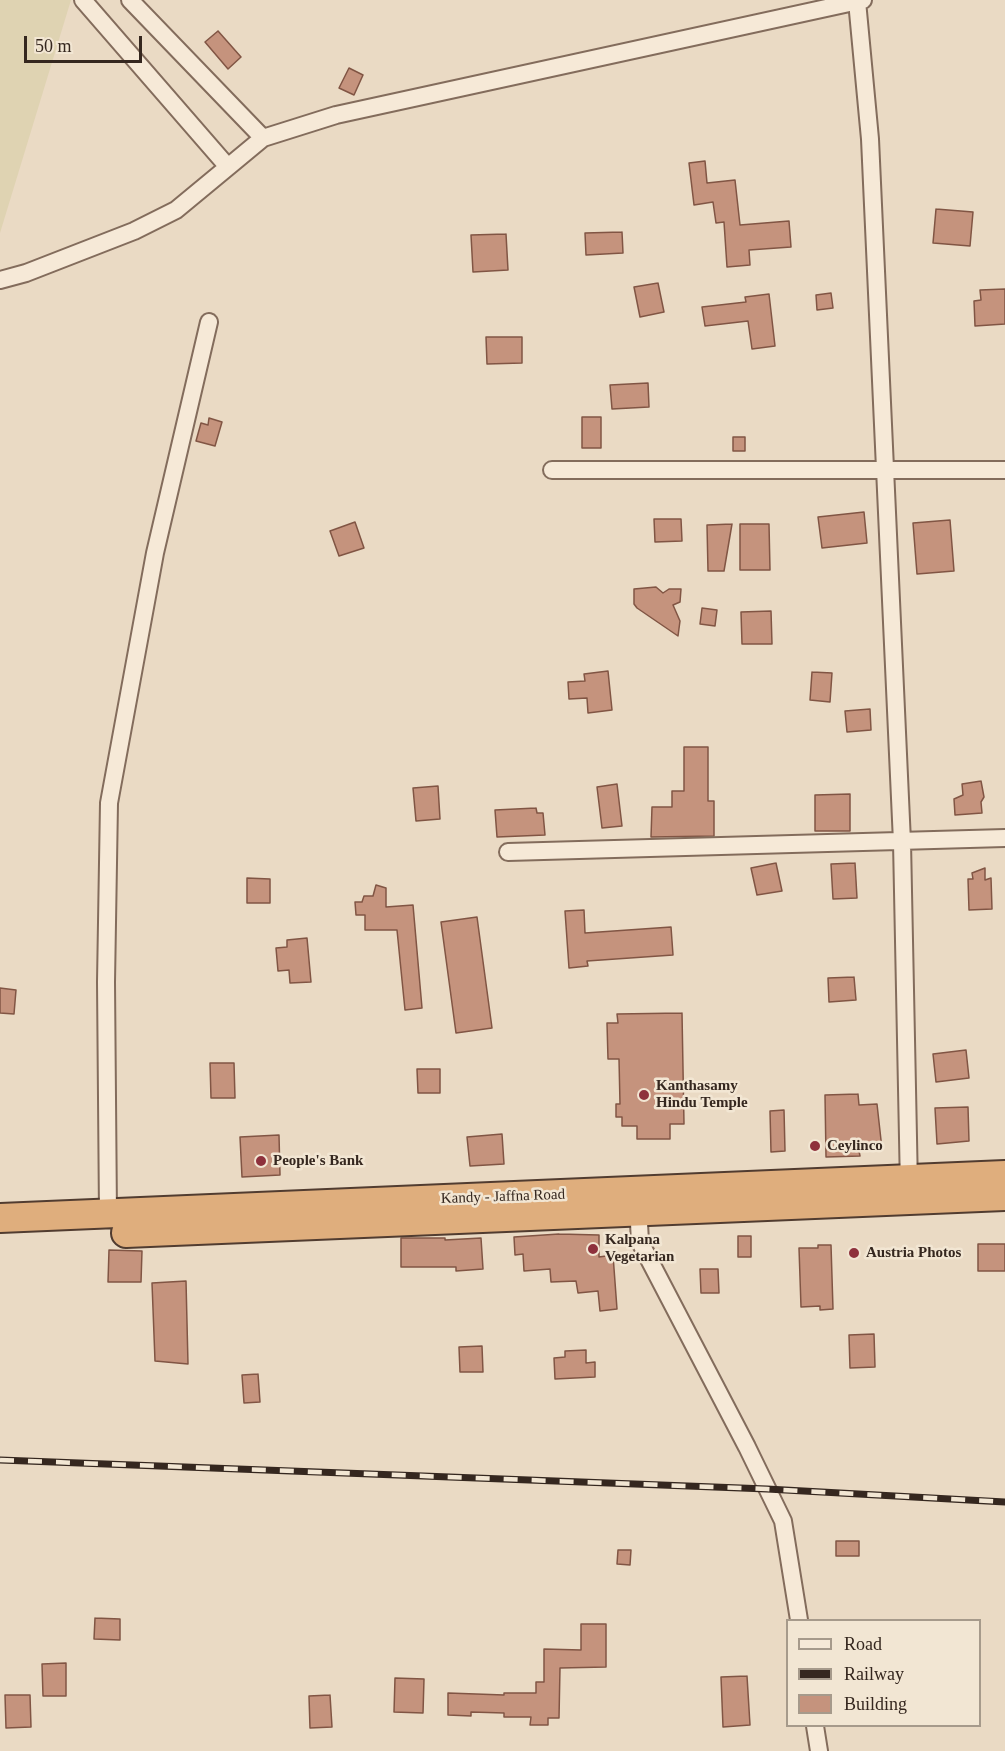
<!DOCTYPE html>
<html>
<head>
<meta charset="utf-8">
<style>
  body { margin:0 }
  #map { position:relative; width:1005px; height:1751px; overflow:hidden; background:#eadac4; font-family:Georgia,serif }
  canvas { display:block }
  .legend { position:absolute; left:786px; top:1619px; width:195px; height:108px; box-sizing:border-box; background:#f2e6d3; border:2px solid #a69a8b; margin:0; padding:8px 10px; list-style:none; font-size:18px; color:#35271f }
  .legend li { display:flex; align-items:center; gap:12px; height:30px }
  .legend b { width:30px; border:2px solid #a69a8b }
  .scale { position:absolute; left:24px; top:36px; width:118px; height:27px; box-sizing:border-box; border:3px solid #35271f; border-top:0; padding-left:8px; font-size:18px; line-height:21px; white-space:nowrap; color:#35271f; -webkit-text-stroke:4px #f2e6d3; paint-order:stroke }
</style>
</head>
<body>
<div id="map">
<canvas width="1005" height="1751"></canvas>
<ul class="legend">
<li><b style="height:8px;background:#f6e9d7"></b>Road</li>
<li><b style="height:8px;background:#35271f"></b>Railway</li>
<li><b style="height:16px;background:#c5937d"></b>Building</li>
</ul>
<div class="scale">50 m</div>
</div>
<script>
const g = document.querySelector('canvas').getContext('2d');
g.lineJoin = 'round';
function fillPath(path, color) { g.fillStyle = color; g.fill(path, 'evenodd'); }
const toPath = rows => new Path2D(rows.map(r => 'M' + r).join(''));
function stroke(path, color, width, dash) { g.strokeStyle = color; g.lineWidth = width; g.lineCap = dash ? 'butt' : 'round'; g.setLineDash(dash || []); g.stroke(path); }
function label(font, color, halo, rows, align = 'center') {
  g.font = font + ' Georgia,serif'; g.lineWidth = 5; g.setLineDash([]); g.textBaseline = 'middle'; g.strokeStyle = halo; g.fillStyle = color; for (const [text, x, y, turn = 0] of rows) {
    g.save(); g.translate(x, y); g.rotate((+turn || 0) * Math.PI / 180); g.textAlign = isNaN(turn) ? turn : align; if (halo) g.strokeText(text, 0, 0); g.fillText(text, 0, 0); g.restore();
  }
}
const farmland = toPath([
  [0,0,71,0,0,233]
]);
const building = toPath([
  [218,31,241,57,228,69,205,42,218,31],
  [349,68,363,75,354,95,339,88,349,68],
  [705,161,707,183,735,180,740,225,789,221,791,247,749,250,750,265,727,267,724,222,716,223,713,202,694,205,689,163,705,161],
  [936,209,973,212,970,246,933,243,936,209],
  [622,232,623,253,586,255,585,233,622,232],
  [506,234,508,270,473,272,471,235,506,234],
  [658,283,664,312,640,317,634,287,658,283],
  [1005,289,1005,324,975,326,974,301,981,300,980,290,1005,289],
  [831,293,833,308,817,310,816,295,831,293],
  [769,294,775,346,752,349,748,321,705,326,702,307,746,302,745,297,769,294],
  [486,337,522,337,522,363,487,364,486,337],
  [648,383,649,407,612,409,610,385,648,383],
  [582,417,601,417,601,448,582,448,582,417],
  [209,418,222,422,215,446,196,441,201,423,208,425,209,418],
  [733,437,745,437,745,451,733,451,733,437],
  [864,512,867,543,822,548,818,517,864,512],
  [654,519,681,519,682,541,655,542,654,519],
  [950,520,954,571,917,574,913,523,950,520],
  [355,522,364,548,339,556,330,531,355,522],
  [732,524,724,571,708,571,707,525,732,524],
  [740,524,769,524,770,570,740,570,740,524],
  [656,587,663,593,669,589,681,589,680,602,673,605,680,621,678,636,637,608,634,604,634,589,656,587],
  [702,608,717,610,715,626,700,624,702,608],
  [771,611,772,644,742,644,741,612,771,611],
  [608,671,612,710,588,713,587,698,569,699,568,682,585,681,584,674,608,671],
  [812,672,832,673,830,702,810,700,812,672],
  [870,709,871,730,847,732,845,711,870,709],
  [684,747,708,747,708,801,714,801,714,836,651,837,652,807,672,807,672,791,684,791,684,747],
  [981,781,984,797,981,802,982,813,955,815,954,799,963,795,962,784,981,781],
  [617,784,622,826,602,828,597,787,617,784],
  [438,786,440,819,416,821,413,788,438,786],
  [850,794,850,831,815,831,815,795,850,794],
  [536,808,537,813,543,813,545,835,497,837,495,810,536,808],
  [776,863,782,891,757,895,751,868,776,863],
  [855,863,857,898,833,899,831,864,855,863],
  [985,868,985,880,991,878,992,909,969,910,968,879,973,879,972,873,985,868],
  [247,878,270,879,270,903,247,903,247,878],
  [376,885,386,888,386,907,413,905,422,1008,405,1010,397,930,365,930,365,915,356,915,355,902,362,902,364,896,373,896,376,885],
  [584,910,585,933,671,927,673,955,587,961,588,966,569,968,565,911,584,910],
  [477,917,492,1028,456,1033,441,922,477,917],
  [307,938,311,982,290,983,289,970,278,971,276,948,287,947,287,940,307,938],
  [854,977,856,1000,829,1002,828,978,854,977],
  [0,988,16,990,14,1014,0,1013,0,988],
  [682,1013,684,1124,670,1124,670,1139,637,1139,637,1126,622,1126,622,1117,616,1117,616,1104,620,1104,619,1059,608,1059,607,1023,618,1023,617,1014,682,1013],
  [966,1050,969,1078,936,1082,933,1054,966,1050],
  [210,1063,234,1063,235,1098,211,1098,210,1063],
  [417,1069,440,1069,440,1093,418,1093,417,1069],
  [858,1094,859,1105,877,1104,882,1149,859,1151,860,1156,826,1157,825,1095,858,1094],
  [968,1107,969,1141,937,1144,935,1108,968,1107],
  [784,1110,785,1151,771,1152,770,1111,784,1110],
  [502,1134,504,1164,470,1166,467,1137,502,1134],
  [279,1135,280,1175,242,1177,240,1137,279,1135],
  [559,1234,599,1235,599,1257,613,1255,617,1309,600,1311,598,1291,578,1293,576,1281,551,1282,550,1269,524,1271,523,1254,515,1255,514,1237,559,1234],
  [738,1236,751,1236,751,1257,738,1257,738,1236],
  [401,1238,445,1238,445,1240,481,1238,483,1269,456,1271,456,1267,401,1267,401,1238],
  [978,1244,1005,1244,1005,1271,978,1271,978,1244],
  [818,1245,831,1245,833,1309,820,1310,820,1306,801,1307,799,1248,818,1248,818,1245],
  [109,1250,142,1251,141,1282,108,1282,109,1250],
  [700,1269,718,1269,719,1293,701,1293,700,1269],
  [186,1281,188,1364,155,1361,152,1283,186,1281],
  [874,1334,875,1367,850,1368,849,1335,874,1334],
  [482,1346,483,1372,460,1372,459,1347,482,1346],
  [586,1350,586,1363,595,1362,595,1377,555,1379,554,1358,565,1357,565,1351,586,1350],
  [258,1374,260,1402,244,1403,242,1375,258,1374],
  [836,1541,859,1541,859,1556,836,1556,836,1541],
  [618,1550,631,1550,630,1565,617,1564,618,1550],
  [95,1618,120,1619,120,1640,94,1639,95,1618],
  [581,1624,606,1624,606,1667,560,1668,559,1718,548,1718,548,1725,530,1725,531,1717,504,1717,504,1713,471,1712,471,1716,448,1715,448,1693,504,1695,504,1693,536,1693,536,1682,544,1682,544,1649,581,1650,581,1624],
  [66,1663,66,1696,43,1696,42,1664,66,1663],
  [747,1676,750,1725,723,1727,721,1677,747,1676],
  [395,1678,424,1679,423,1713,394,1712,395,1678],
  [5,1695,30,1695,31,1727,6,1728,5,1695],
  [330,1695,332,1727,310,1728,309,1696,330,1695]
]);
const minor = toPath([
  [83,0,228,167,263,138,336,115,863,0],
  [130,0,263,138],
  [857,1,870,139,902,842,909,1187],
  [0,280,26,273,134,231,176,210,228,167],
  [552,470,1005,470],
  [508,852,1005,838],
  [638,1204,640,1242,747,1447,783,1521,799,1620],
  [108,1214,106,982,109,803,155,553,209,322],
  [815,1726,819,1751]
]);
const trunk = toPath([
  [0,1218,1005,1175],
  [126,1233,1005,1196]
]);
const rail = toPath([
  [0,1460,767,1489,1005,1502]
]);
const markers = [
  [644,1095,6,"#8e313c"],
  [815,1146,6,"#8e313c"],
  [261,1161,6,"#8e313c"],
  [593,1249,6,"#8e313c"],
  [854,1253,6,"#8e313c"]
];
const poiNames = [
  ["Kanthasamy",656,1086],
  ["Hindu Temple",656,1103],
  ["Ceylinco",827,1146],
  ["People's Bank",273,1161],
  ["Kalpana",605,1240],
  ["Vegetarian",605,1257],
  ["Austria Photos",866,1253]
];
const streetNames = [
  ["Kandy - Jaffna Road",503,1197,-2]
];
fillPath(farmland, '#dfd3b2');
fillPath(building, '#c5937d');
stroke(building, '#815544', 1.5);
stroke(minor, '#836c5c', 20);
stroke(trunk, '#513c30', 32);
stroke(minor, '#f6e9d7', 16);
stroke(trunk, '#dfae7d', 28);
stroke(rail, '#35271f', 7);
stroke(rail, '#f2e6d3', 4.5, [14]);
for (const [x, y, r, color] of markers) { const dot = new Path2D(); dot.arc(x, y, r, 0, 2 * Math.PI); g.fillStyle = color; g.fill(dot); stroke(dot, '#f2e6d3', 2); }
label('bold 15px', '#35271f', '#f2e6d3', poiNames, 'left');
label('15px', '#35271f', '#f2e6d3', streetNames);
</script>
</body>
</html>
